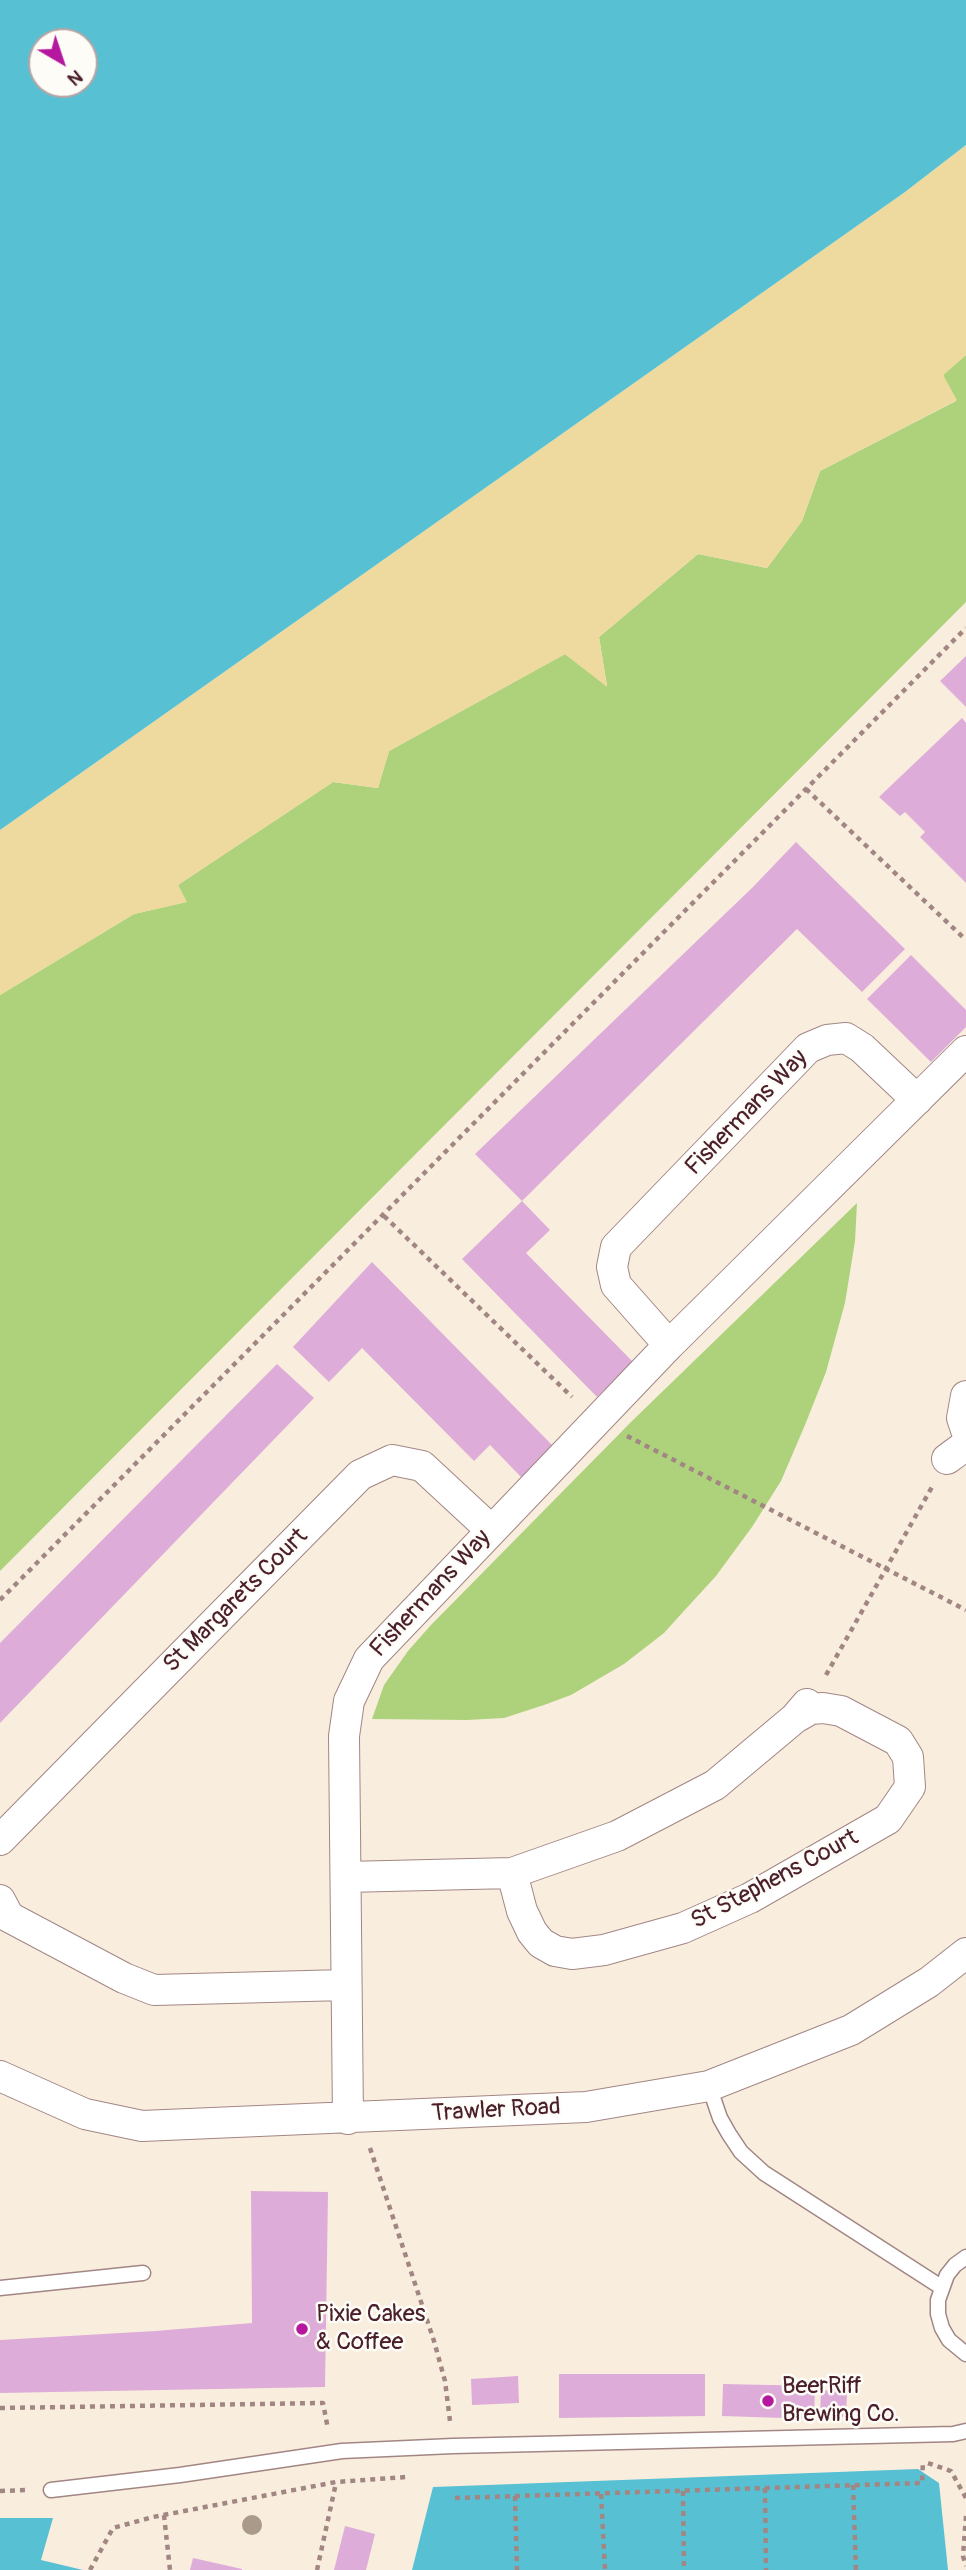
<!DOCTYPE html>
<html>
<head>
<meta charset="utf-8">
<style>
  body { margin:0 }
  #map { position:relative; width:966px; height:2570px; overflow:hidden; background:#f9eede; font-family:Pangolin,sans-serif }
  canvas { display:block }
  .north { position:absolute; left:28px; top:28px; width:70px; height:70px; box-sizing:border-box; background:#fdfcf7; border:2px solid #b5a4a5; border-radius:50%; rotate:141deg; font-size:19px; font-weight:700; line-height:28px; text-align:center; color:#4a1f2b }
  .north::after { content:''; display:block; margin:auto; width:24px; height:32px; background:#b5179e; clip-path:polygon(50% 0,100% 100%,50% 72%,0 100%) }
</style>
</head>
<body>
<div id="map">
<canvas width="966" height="2570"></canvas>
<div class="north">N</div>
</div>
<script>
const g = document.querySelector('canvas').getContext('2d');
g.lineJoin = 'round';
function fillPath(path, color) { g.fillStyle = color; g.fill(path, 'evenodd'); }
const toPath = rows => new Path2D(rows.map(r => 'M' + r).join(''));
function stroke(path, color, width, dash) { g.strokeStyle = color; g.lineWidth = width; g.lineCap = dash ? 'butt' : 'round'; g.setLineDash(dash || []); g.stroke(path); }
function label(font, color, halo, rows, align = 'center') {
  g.font = font + ' Pangolin,sans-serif'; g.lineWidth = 5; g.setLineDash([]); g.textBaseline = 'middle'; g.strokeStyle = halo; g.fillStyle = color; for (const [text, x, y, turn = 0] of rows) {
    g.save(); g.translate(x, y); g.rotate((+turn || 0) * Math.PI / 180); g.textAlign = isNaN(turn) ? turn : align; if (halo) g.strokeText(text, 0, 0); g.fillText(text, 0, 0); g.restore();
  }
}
const green = toPath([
  [966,355,966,602,0,1571,0,995,134,914,186,902,178,885,333,782,378,788,389,751,565,654,607,686,599,637,698,554,767,568,802,521,820,471,956,401,943,375],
  [857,1203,855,1241,845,1303,826,1372,805,1425,781,1481,752,1527,716,1576,683,1612,664,1633,624,1664,571,1695,544,1705,504,1718,467,1720,372,1719,384,1685,408,1651,431,1625,632,1421]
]);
const sand = toPath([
  [966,145,966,355,943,375,957,400,820,471,802,521,767,568,698,554,599,637,607,687,565,654,389,751,378,788,333,782,178,885,187,902,134,914,0,995,0,830,905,192]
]);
const water = toPath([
  [0,0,966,0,966,145,905,192,0,830],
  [84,42,84,84,42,84,42,42],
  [918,2469,939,2483,948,2570,412,2570,433,2487],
  [0,2518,53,2518,41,2560,83,2570,0,2570]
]);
const building = toPath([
  [966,656,966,707,940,681],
  [962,718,966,723,966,883,920,837,925,832,905,812,900,816,879,797],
  [796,842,905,949,862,992,797,929,522,1201,475,1154,753,887],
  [911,955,966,1010,966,1027,931,1062,867,999],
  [522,1201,550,1230,526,1253,633,1362,597,1397,462,1259],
  [372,1262,553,1446,522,1478,490,1445,474,1461,362,1348,329,1382,293,1347],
  [277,1364,314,1398,0,1723,0,1643],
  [251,2191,328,2192,325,2387,0,2393,0,2340,155,2331,252,2323],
  [559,2374,705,2374,705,2416,559,2418],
  [518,2376,519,2403,472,2405,471,2379],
  [723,2384,815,2386,814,2419,722,2416],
  [821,2390,847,2392,846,2417,820,2415],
  [345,2526,375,2534,366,2570,334,2570],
  [193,2558,242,2569,242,2570,190,2570]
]);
const path = toPath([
  [806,789,966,940],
  [384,1216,572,1397],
  [627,1436,966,1610],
  [0,1600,966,628],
  [826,1675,932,1487],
  [370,2148,434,2341,445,2381,450,2421],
  [0,2408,323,2403,328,2429],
  [928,2463,951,2471,966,2498],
  [853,2485,856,2570],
  [765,2488,766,2570],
  [0,2491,27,2490],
  [683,2491,684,2570],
  [601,2494,605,2570],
  [515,2496,517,2570],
  [455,2498,922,2483,923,2461],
  [164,2515,170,2570],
  [966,2516,963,2556,966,2566],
  [90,2570,113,2528,153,2517,336,2482,406,2477],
  [317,2570,336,2483]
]);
const service = toPath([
  [709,2086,720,2118,729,2134,741,2152,764,2173,941,2287],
  [966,2257,955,2265,947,2275,938,2300,938,2314,942,2328,949,2340,966,2354],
  [0,2288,143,2273],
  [51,2490,180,2475,342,2451,453,2446,953,2434,966,2431]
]);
const minor = toPath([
  [669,1345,616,1285,612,1267,616,1247,808,1048,827,1040,846,1038,862,1048,917,1100],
  [966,1396,962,1418,966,1430],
  [947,1459,966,1445],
  [0,1840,360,1475,392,1460,422,1466,491,1530],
  [512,1873,522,1911,532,1932,541,1943,555,1951,572,1954,604,1950,683,1928,750,1898,888,1819,910,1787,908,1757,898,1741,841,1711,823,1708,811,1709,795,1718],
  [346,1877,512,1873,617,1836,715,1785,795,1718,807,1704],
  [0,1900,9,1917,124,1978,154,1990,345,1985],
  [0,2076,85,2114,142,2126,586,2107,709,2086,851,2030,929,1982,966,1953],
  [348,2119,344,1736,349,1701,369,1659,669,1345,966,1051]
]);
const trees = [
  [252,2525]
];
const markers = [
  [302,2329,7,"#b5179e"],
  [768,2401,7,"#b5179e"]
];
const streetNames = [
  ["Fishermans Way",747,1113,-46],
  ["Fishermans Way",431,1594,-47],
  ["St Margarets Court",236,1601,-45],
  ["St Stephens Court",775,1880,-28],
  ["Trawler Road",496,2111,-3]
];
const poiNames = [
  ["Pixie Cakes",316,2315],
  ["& Coffee",316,2343],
  ["BeerRiff",782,2387],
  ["Brewing Co.",782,2415]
];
fillPath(green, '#add27b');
fillPath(sand, '#eeda9e');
fillPath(water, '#57c1d3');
fillPath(building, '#ddacd8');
stroke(service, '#a28684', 17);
stroke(minor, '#a28684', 32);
stroke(path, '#a28684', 4.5, [5, 5]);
stroke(service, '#fff', 14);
stroke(minor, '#fff', 30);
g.fillStyle = '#a99a89';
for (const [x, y] of trees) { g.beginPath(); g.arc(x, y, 10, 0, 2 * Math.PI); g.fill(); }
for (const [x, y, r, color] of markers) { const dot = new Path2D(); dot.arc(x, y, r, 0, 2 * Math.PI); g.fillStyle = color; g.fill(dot); stroke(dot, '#fdfcf7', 2.5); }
label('24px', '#4a1f2b', '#fdfcf7', streetNames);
label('24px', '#4a1f2b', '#fdfcf7', poiNames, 'left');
</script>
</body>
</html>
